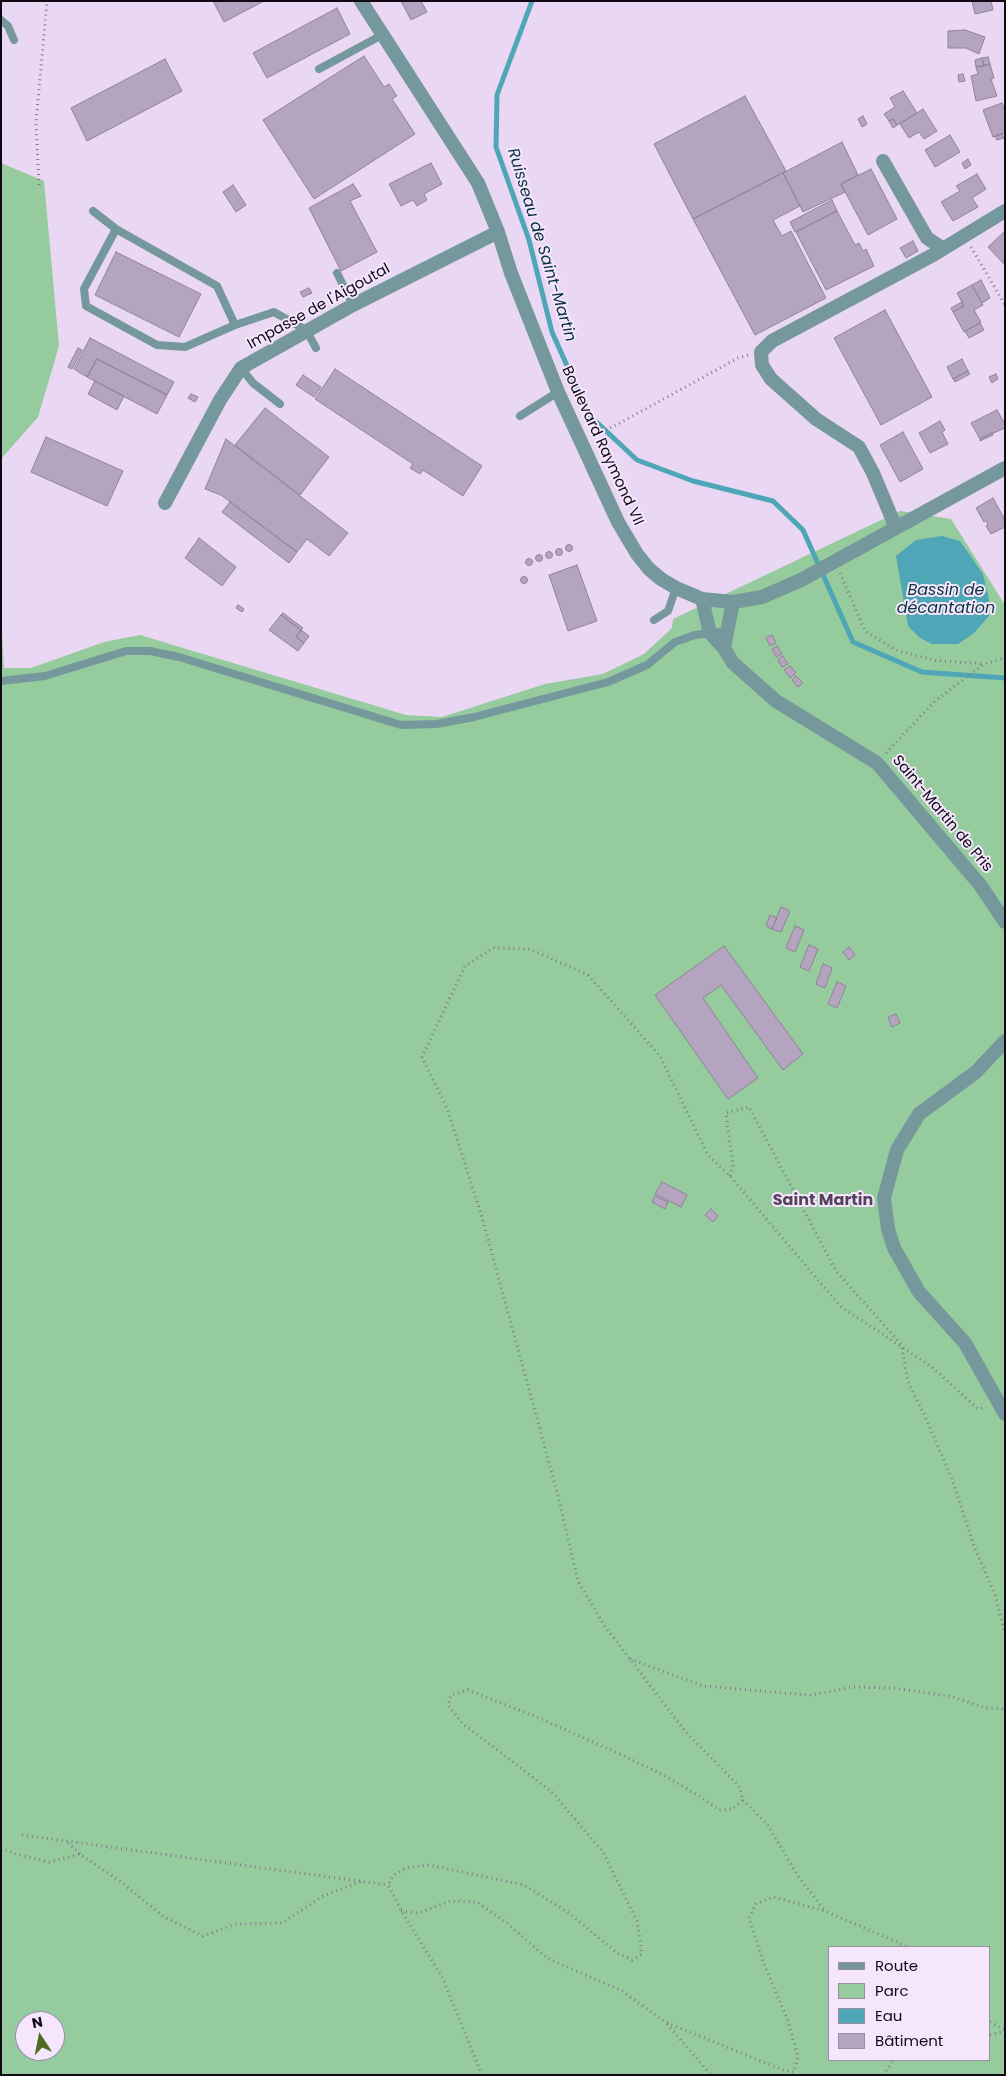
<!DOCTYPE html>
<html>
<head>
<meta charset="utf-8">
<style>
  body { margin:0 }
  #map { position:relative; width:1006px; height:2076px; overflow:hidden; background:#ead7f4; font-family:Poppins,sans-serif }
  canvas { display:block }
  .frame { position:absolute; inset:0; border:2px solid #110a14; pointer-events:none }
  .legend { position:absolute; left:828px; top:1946px; width:162px; height:115px; box-sizing:border-box; background:#f5e6fe; border:1px solid #9a8ea0; margin:0; padding:6px 9px; list-style:none; font-size:15px; color:#110a14 }
  .legend li { display:flex; align-items:center; gap:10px; height:25px }
  .legend b { width:25px; border:1px solid #9a8ea0 }
  .north { position:absolute; left:15px; top:2011px; width:50px; height:50px; box-sizing:border-box; background:#f5e6fe; border:1px solid #9a8ea0; border-radius:50%; rotate:349deg; font-size:14px; font-weight:700; line-height:20px; text-align:center; color:#110a14 }
  .north::after { content:''; display:block; margin:auto; width:18px; height:22px; background:#4e6c22; clip-path:polygon(50% 0,100% 100%,50% 72%,0 100%) }
</style>
</head>
<body>
<div id="map">
<canvas width="1006" height="2076"></canvas>
<div class="frame"></div>
<ul class="legend">
<li><b style="height:6px;background:#75989c"></b>Route</li>
<li><b style="height:14px;background:#95cb9d"></b>Parc</li>
<li><b style="height:14px;background:#4fa6b6"></b>Eau</li>
<li><b style="height:14px;background:#b5a4bf"></b>Bâtiment</li>
</ul>
<div class="north">N</div>
</div>
<script>
const g = document.querySelector('canvas').getContext('2d');
g.lineJoin = 'round';
function fillPath(path, color) { g.fillStyle = color; g.fill(path, 'evenodd'); }
const toPath = rows => new Path2D(rows.map(r => 'M' + r).join(''));
function stroke(path, color, width, dash) { g.strokeStyle = color; g.lineWidth = width; g.lineCap = dash ? 'butt' : 'round'; g.setLineDash(dash || []); g.stroke(path); }
function label(font, color, halo, rows, align = 'center') {
  g.font = font + ' Poppins,sans-serif'; g.lineWidth = 4; g.setLineDash([]); g.textBaseline = 'middle'; g.strokeStyle = halo; g.fillStyle = color; for (const [text, x, y, turn = 0] of rows) {
    g.save(); g.translate(x, y); g.rotate((+turn || 0) * Math.PI / 180); g.textAlign = isNaN(turn) ? turn : align; if (halo) g.strokeText(text, 0, 0); g.fillText(text, 0, 0); g.restore();
  }
}
const green = toPath([
  [1,163,44,181,59,346,38,417,1,459],
  [900,511,951,519,1005,605,1005,2075,1,2075,1,615,4,668,31,668,104,642,140,635,406,715,442,717,545,684,603,674,644,654,672,628,673,619],
  [830,1947,990,1947,990,2060,830,2060],
  [25,2021,55,2021,55,2051,25,2051]
]);
const water = toPath([
  [942,536,960,541,983,574,989,599,989,616,974,633,958,644,932,644,920,638,908,626,896,556,916,540]
]);
const stream = toPath([
  [532,1,497,95,496,147,529,240,552,332,589,415,637,460,693,481,773,501,803,530,853,642,922,672,1005,678]
]);
const building = toPath([
  [213,1,264,1,224,22,213,1],
  [401,1,421,1,427,12,411,20,401,1],
  [972,1,991,1,993,10,975,14,972,1],
  [337,8,350,34,267,78,253,53,337,8],
  [965,30,985,37,979,54,966,48,948,48,948,31,965,30],
  [364,56,384,87,389,84,397,96,392,99,415,134,314,199,263,120,364,56],
  [988,57,990,64,984,66,982,58,988,57],
  [982,58,984,66,976,67,975,60,982,58],
  [165,59,182,91,87,141,71,108,165,59],
  [990,64,994,78,991,79,997,96,976,101,971,76,978,74,976,67,990,64],
  [963,74,965,81,959,82,958,75,963,74],
  [903,91,917,113,897,125,893,119,889,121,884,114,895,107,890,98,903,91],
  [745,96,786,171,693,219,654,144,745,96],
  [1002,103,1005,111,1005,133,993,137,983,110,1002,103],
  [923,109,937,131,924,139,919,132,909,138,900,124,923,109],
  [863,116,867,124,862,127,858,119,863,116],
  [893,119,897,125,893,128,889,121,893,119],
  [1002,134,1004,138,997,140,995,136,1002,134],
  [950,135,960,152,935,167,925,150,950,135],
  [842,142,858,175,841,184,845,192,803,212,783,173,842,142],
  [968,159,971,165,965,169,962,163,968,159],
  [431,163,442,184,424,194,427,200,417,206,413,200,401,206,389,184,431,163],
  [871,169,897,219,868,235,841,184,871,169],
  [783,173,800,206,773,220,782,236,791,231,826,298,755,335,693,219,783,173],
  [977,174,986,189,972,198,978,207,953,221,941,202,960,191,956,186,977,174],
  [353,184,361,196,350,201,377,252,341,271,309,208,353,184],
  [233,185,246,205,236,212,223,192,233,185],
  [832,200,837,211,795,232,790,222,832,200],
  [837,211,855,245,859,243,863,251,866,249,874,266,826,290,796,232,837,211],
  [1004,232,1005,232,1005,265,988,247,1004,232],
  [913,241,918,251,906,258,900,248,913,241],
  [116,252,201,294,179,337,95,295,116,252],
  [981,280,990,298,982,303,972,285,981,280],
  [972,285,983,305,974,310,981,322,964,332,953,312,964,306,957,293,972,285],
  [309,288,312,293,303,297,300,292,309,288],
  [962,302,964,306,953,312,951,308,962,302],
  [885,310,932,397,881,425,834,338,885,310],
  [980,323,984,330,969,338,965,331,980,323],
  [90,338,174,382,167,395,97,359,87,377,74,369,90,338],
  [78,348,82,350,72,369,68,367,78,348],
  [97,359,167,395,157,414,87,377,97,359],
  [962,359,968,371,953,379,947,367,962,359],
  [335,369,482,466,463,496,423,470,420,474,410,468,413,464,315,399,335,369],
  [968,371,970,374,955,382,953,379,968,371],
  [996,374,998,379,992,383,989,377,996,374],
  [303,375,321,387,314,397,296,385,303,375],
  [95,381,124,396,117,410,88,394,95,381],
  [191,394,198,397,195,402,188,398,191,394],
  [265,408,329,457,300,495,235,445,265,408],
  [997,410,1005,424,1005,428,980,439,971,423,997,410],
  [940,421,945,430,942,432,948,444,930,453,919,433,940,421],
  [903,432,923,469,900,482,880,445,903,432],
  [992,433,993,435,980,441,980,439,992,433],
  [46,437,123,471,107,506,31,472,46,437],
  [226,439,348,533,329,556,307,539,297,552,221,495,205,489,226,439],
  [993,498,1005,520,1005,527,991,534,986,526,988,524,986,521,984,522,976,508,993,498],
  [230,502,297,552,289,563,222,512,230,502],
  [199,538,236,567,222,586,185,558,199,538],
  '565.5 548a3.5 3.5 0 1 1 7 0a3.5 3.5 0 1 1-7 0Z',
  '555.5 552a3.5 3.5 0 1 1 7 0a3.5 3.5 0 1 1-7 0Z',
  '545.5 555a3.5 3.5 0 1 1 7 0a3.5 3.5 0 1 1-7 0Z',
  '535.5 558a3.5 3.5 0 1 1 7 0a3.5 3.5 0 1 1-7 0Z',
  '525.5 562a3.5 3.5 0 1 1 7 0a3.5 3.5 0 1 1-7 0Z',
  [577,565,597,621,568,631,549,575,577,565],
  '520.5 580a3.5 3.5 0 1 1 7 0a3.5 3.5 0 1 1-7 0Z',
  [238,605,244,609,242,612,236,608,238,605],
  [283,613,303,628,301,630,281,615,283,613],
  [281,615,301,630,296,637,304,643,298,651,269,630,281,615],
  [301,630,309,636,304,643,296,637,301,630],
  [772,635,776,643,770,646,766,638,772,635],
  [777,646,782,654,776,657,772,649,777,646],
  [783,656,788,664,782,667,778,660,783,656],
  [790,666,796,673,790,678,784,670,790,666],
  [796,676,803,683,798,687,792,680,796,676],
  [781,907,790,911,781,932,772,929,781,907],
  [770,915,777,918,772,929,766,926,770,915],
  [795,926,804,930,795,952,786,948,795,926],
  [809,945,818,949,809,971,800,967,809,945],
  [724,946,803,1054,783,1070,721,985,703,998,758,1078,728,1099,655,995,724,946],
  [849,947,855,955,849,960,843,952,849,947],
  [823,964,832,968,825,988,816,984,823,964],
  [837,982,846,986,837,1008,828,1004,837,982],
  [896,1014,900,1023,892,1027,888,1017,896,1014],
  [662,1182,687,1195,681,1207,655,1194,662,1182],
  [655,1196,668,1202,665,1209,652,1202,655,1196],
  [711,1209,718,1216,713,1222,705,1215,711,1209]
]);
const path = toPath([
  [39,185,36,123,47,1],
  [971,247,1005,305],
  [592,436,620,423,738,358,748,355],
  [840,573,865,631,896,650,933,660,984,664],
  [886,753,934,702,984,664,1005,658],
  [730,1176,733,1167,726,1113,749,1107,836,1271,901,1344,908,1382,925,1416,952,1479,974,1546,995,1595,1005,1633],
  [630,1659,703,1686,810,1695,854,1687,893,1688,949,1696,986,1708,1005,1709],
  [743,1800,767,1824,798,1876,825,1911],
  [22,1835,388,1885],
  [68,1843,80,1854],
  [1,1848,16,1854,49,1862,80,1854,121,1882,164,1917,203,1936,236,1924,282,1923,323,1896,362,1881],
  [401,1911,418,1913,450,1901,477,1902,507,1923,547,1958,622,1991,665,2022,783,2070,794,2072,798,2057,787,2018,763,1962,749,1918,756,1904,773,1897,825,1911,908,1947],
  [990,2022,1005,2030],
  [667,2024,711,2075],
  [990,2035,1005,2031],
  [482,2075,443,1979,401,1910,388,1885,394,1875,406,1868,429,1865,524,1885,569,1913,617,1953,632,1960,642,1954,637,1921,603,1852,552,1792,462,1723,448,1705,451,1695,468,1690,539,1718,622,1755,667,1777,699,1796,719,1810,732,1809,743,1800,739,1786,684,1730,630,1659,604,1625,578,1581,558,1496,482,1217,447,1108,422,1057,465,966,493,948,530,949,588,975,660,1056,708,1155,730,1176,840,1306,932,1367,978,1409,986,1407],
  [883,2075,894,2060]
]);
const service = toPath([
  [1,20,8,26,14,40],
  [319,69,382,35],
  [93,211,116,229,217,286,235,325],
  [116,229,84,289,86,306,157,345,185,347,235,325,274,312,306,330,316,348],
  [337,273,353,305],
  [241,368,253,383,280,404],
  [520,416,558,392],
  [654,620,668,611,676,588],
  [1,681,45,676,126,651,150,651,179,657,401,725,437,724,474,717,608,682,647,665,675,642,695,635,728,631]
]);
const minor = toPath([
  [361,1,478,183,498,232,511,273,558,392,618,522,637,554,649,569,661,579,676,588,702,599,733,602,762,597,801,580,1005,468],
  [883,161,927,238,942,248],
  [165,503,220,400,241,368,353,305,498,232],
  [896,528,873,473,859,447,816,419,771,379,762,365,761,352,772,341,933,255,1005,211],
  [702,599,710,633,724,648,733,602],
  [724,648,733,663,776,701,877,763,981,886,1005,922],
  [1005,1041,976,1072,919,1114,897,1150,884,1198,888,1229,894,1248,919,1292,965,1343,1005,1414]
]);
const streetNames = [
  ["Impasse de l'Aigoutal",319,307,-29],
  ["Boulevard Raymond VII",602,446,65],
  ["Saint-Martin de Pris",942,814,50]
];
const waterNames = [
  ["Ruisseau de Saint-Martin",541,245,73],
  ["Bassin de",946,591],
  ["décantation",946,609]
];
const neighbourhoodNames = [
  ["Saint Martin",823,1201]
];
fillPath(green, '#95cb9d');
fillPath(water, '#4fa6b6');
stroke(stream, '#4fa6b6', 5);
fillPath(building, '#b5a4bf');
stroke(building, '#92819c', 1);
stroke(path, '#87798d', 3, [1, 4]);
stroke(service, '#75989c', 8);
stroke(minor, '#75989c', 14);
label('15px', '#110a14', '#f5e6fe', streetNames);
label('italic 16px', '#09343c', '#f5e6fe', waterNames);
label('bold 16px', '#53445c', '#f5e6fe', neighbourhoodNames);
</script>
</body>
</html>
